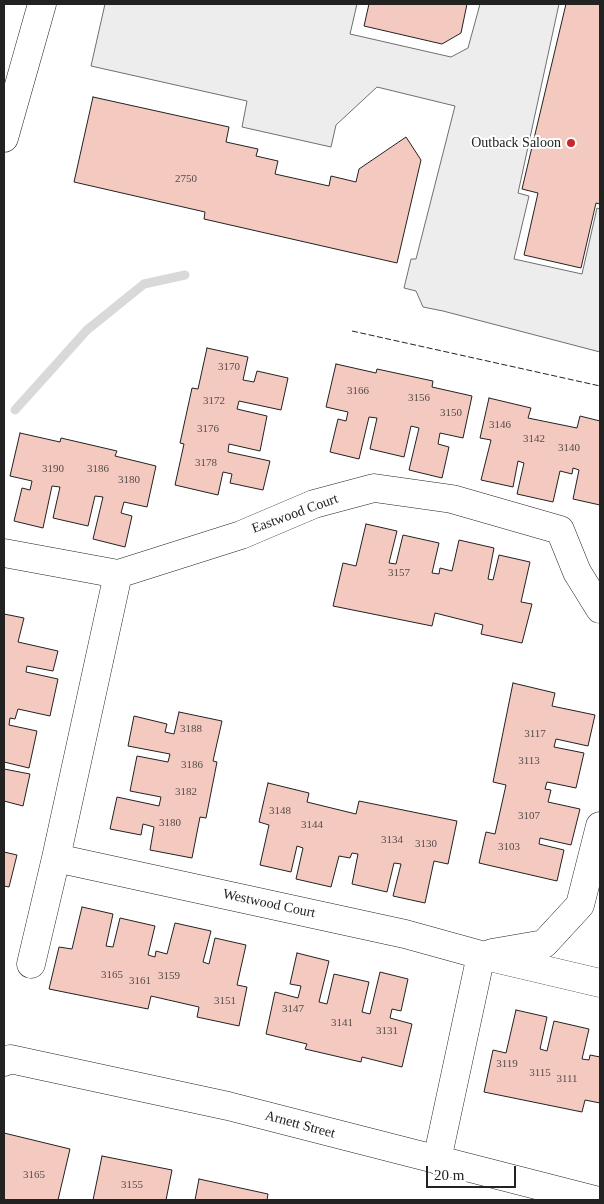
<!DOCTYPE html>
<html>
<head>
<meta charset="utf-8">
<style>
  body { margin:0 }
  #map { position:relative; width:604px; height:1204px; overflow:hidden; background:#fff; font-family:"Times New Roman",serif }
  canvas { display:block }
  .frame { position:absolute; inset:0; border:5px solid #222; pointer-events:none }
  .scale { position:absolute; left:426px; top:1166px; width:90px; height:22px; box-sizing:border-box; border:2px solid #222; border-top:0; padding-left:6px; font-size:15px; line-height:18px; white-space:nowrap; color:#222; -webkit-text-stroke:4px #fff; paint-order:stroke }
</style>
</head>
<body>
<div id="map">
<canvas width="604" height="1204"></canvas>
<div class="frame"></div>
<div class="scale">20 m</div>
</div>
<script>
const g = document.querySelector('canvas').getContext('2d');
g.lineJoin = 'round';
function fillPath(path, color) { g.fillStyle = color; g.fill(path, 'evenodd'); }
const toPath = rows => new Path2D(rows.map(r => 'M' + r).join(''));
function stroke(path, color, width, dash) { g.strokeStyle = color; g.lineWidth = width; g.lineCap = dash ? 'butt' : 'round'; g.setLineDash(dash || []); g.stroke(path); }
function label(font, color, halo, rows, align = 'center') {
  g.font = font + ' "Times New Roman",serif'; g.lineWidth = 4; g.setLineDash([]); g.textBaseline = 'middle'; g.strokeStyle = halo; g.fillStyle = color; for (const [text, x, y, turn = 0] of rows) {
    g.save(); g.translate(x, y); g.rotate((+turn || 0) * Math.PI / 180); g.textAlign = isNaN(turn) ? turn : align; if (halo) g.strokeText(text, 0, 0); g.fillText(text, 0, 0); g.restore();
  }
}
const parking = toPath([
  [105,4,357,4,350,34,451,57,468,48,480,4,559,4,518,193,529,196,514,259,582,274,597,208,600,209,600,352,443,311,423,307,416,291,404,288,411,259,416,259,455,106,377,87,336,125,331,147,242,127,247,101,91,66,105,4]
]);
const stream = toPath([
  [15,410,87,330,144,284,185,275]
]);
const building = toPath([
  [369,4,467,4,461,33,442,44,364,26,369,4],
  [566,4,600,4,600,204,596,203,581,268,524,255,538,193,522,189,566,4],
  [93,97,229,127,226,142,258,149,256,156,278,161,275,174,329,186,331,176,356,182,359,169,406,137,421,160,397,263,204,219,205,212,74,182,93,97],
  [207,348,248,357,243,380,254,382,257,371,288,378,281,410,239,401,237,409,267,416,260,451,229,444,228,452,270,461,263,490,230,483,232,474,223,472,218,495,175,485,184,444,180,443,192,388,198,389,207,348],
  [336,364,376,373,377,369,433,381,432,387,472,396,463,438,440,433,438,444,449,447,442,478,409,470,419,428,411,426,404,457,370,449,377,418,369,417,359,459,330,452,338,419,346,421,348,412,326,407,336,364],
  [489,398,531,408,528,418,577,428,580,416,600,421,600,505,573,499,579,470,573,468,572,474,560,471,553,502,517,494,524,463,518,461,513,487,481,480,491,440,480,438,489,398],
  [20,433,60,442,61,438,117,451,115,456,156,466,147,507,124,502,121,513,132,516,125,547,93,539,103,497,95,496,88,526,53,518,60,487,52,486,43,528,14,521,22,488,30,490,32,481,10,476,20,433],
  [366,524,397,531,389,563,396,564,403,535,439,543,432,573,439,574,440,568,452,571,459,540,494,548,488,579,493,580,499,555,530,562,521,602,532,604,522,643,481,634,483,625,435,613,432,626,333,606,343,563,356,566,366,524],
  [4,614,24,618,18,642,58,651,53,671,27,666,26,672,58,679,50,716,18,709,15,719,10,718,9,725,37,731,29,768,4,762,4,614],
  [513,683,555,693,552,706,595,715,588,746,556,739,554,747,584,753,576,788,547,782,545,789,551,790,548,802,580,809,571,845,540,838,539,844,564,850,557,881,479,863,486,832,495,834,506,785,493,782,513,683],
  [179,712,222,721,213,761,217,762,206,818,200,817,192,858,150,850,154,827,143,824,141,835,110,829,117,797,159,806,161,797,130,791,137,756,168,762,170,754,128,746,134,716,167,724,165,732,174,734,179,712],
  [4,769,30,774,23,806,4,801,4,769],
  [268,783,309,793,307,802,356,814,359,801,457,821,448,864,434,861,425,903,393,896,401,864,394,863,387,892,352,884,358,854,352,853,350,858,339,856,331,887,296,879,303,848,297,846,291,872,260,865,269,825,259,822,268,783],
  [4,852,17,855,9,887,4,886,4,852],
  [82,907,113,914,106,946,113,947,120,918,155,926,148,955,155,957,156,951,167,954,175,923,211,931,203,962,209,964,215,938,246,945,237,985,247,987,239,1026,197,1017,199,1007,151,996,148,1009,49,989,59,947,72,949,82,907],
  [297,953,329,961,319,1002,327,1004,334,974,369,982,362,1012,370,1014,380,972,408,979,401,1011,392,1009,390,1018,412,1024,402,1067,362,1057,361,1062,305,1049,307,1044,266,1034,275,992,298,998,301,986,290,984,297,953],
  [516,1010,547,1017,540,1049,547,1051,554,1021,589,1029,582,1059,589,1060,590,1055,600,1057,600,1103,585,1100,582,1112,484,1092,493,1050,506,1053,516,1010],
  [4,1133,70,1149,58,1200,4,1200,4,1133],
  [102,1156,172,1170,166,1200,93,1200,102,1156],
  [199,1179,268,1194,267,1200,195,1200,199,1179]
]);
const street = toPath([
  [4,138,42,4],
  [4,553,118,574,241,535,314,504,374,488,452,499,560,530,577,572,600,609],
  [56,858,118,574],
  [492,953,544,944,580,905,600,826],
  [31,964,56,858,405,934,481,955,600,983],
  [4,1062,10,1059,228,1106,595,1200],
  [437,1160,481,955]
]);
const fence = toPath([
  [352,331,600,386]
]);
const markers = [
  [571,143,5,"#c62828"]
];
const numberNames = [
  ["2750",186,179],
  ["3170",229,367],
  ["3166",358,391],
  ["3156",419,398],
  ["3172",214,401],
  ["3150",451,413],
  ["3146",500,425],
  ["3176",208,429],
  ["3142",534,439],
  ["3140",569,448],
  ["3178",206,463],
  ["3190",53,469],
  ["3186",98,469],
  ["3180",129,480],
  ["3157",399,573],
  ["3188",191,729],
  ["3117",535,734],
  ["3113",529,761],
  ["3186",192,765],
  ["3182",186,792],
  ["3148",280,811],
  ["3107",529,816],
  ["3180",170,823],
  ["3144",312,825],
  ["3134",392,840],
  ["3130",426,844],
  ["3103",509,847],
  ["3165",112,975],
  ["3159",169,976],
  ["3161",140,981],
  ["3151",225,1001],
  ["3147",293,1009],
  ["3141",342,1023],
  ["3131",387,1031],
  ["3119",507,1064],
  ["3115",540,1073],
  ["3111",567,1079],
  ["3165",34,1175],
  ["3155",132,1185]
];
const poiNames = [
  ["Outback Saloon",561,143]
];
const streetNames = [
  ["Eastwood Court",295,514,-20],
  ["Westwood Court",269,904,12],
  ["Arnett Street",300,1125,15]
];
fillPath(parking, '#ededed');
stroke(parking, '#6f6f6f', 1);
stroke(stream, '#d9d9d9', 9);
fillPath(building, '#f3c9c0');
stroke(building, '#222', 1);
stroke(street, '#222', 29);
stroke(street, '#fff', 28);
stroke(fence, '#222', 1, [6, 2.5]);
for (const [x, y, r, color] of markers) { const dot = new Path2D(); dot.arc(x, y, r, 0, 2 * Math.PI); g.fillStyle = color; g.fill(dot); stroke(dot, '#fff', 2); }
label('11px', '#564c4a', null, numberNames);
label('14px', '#222', '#fff', poiNames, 'right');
label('14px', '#222', '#fff', streetNames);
</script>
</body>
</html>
